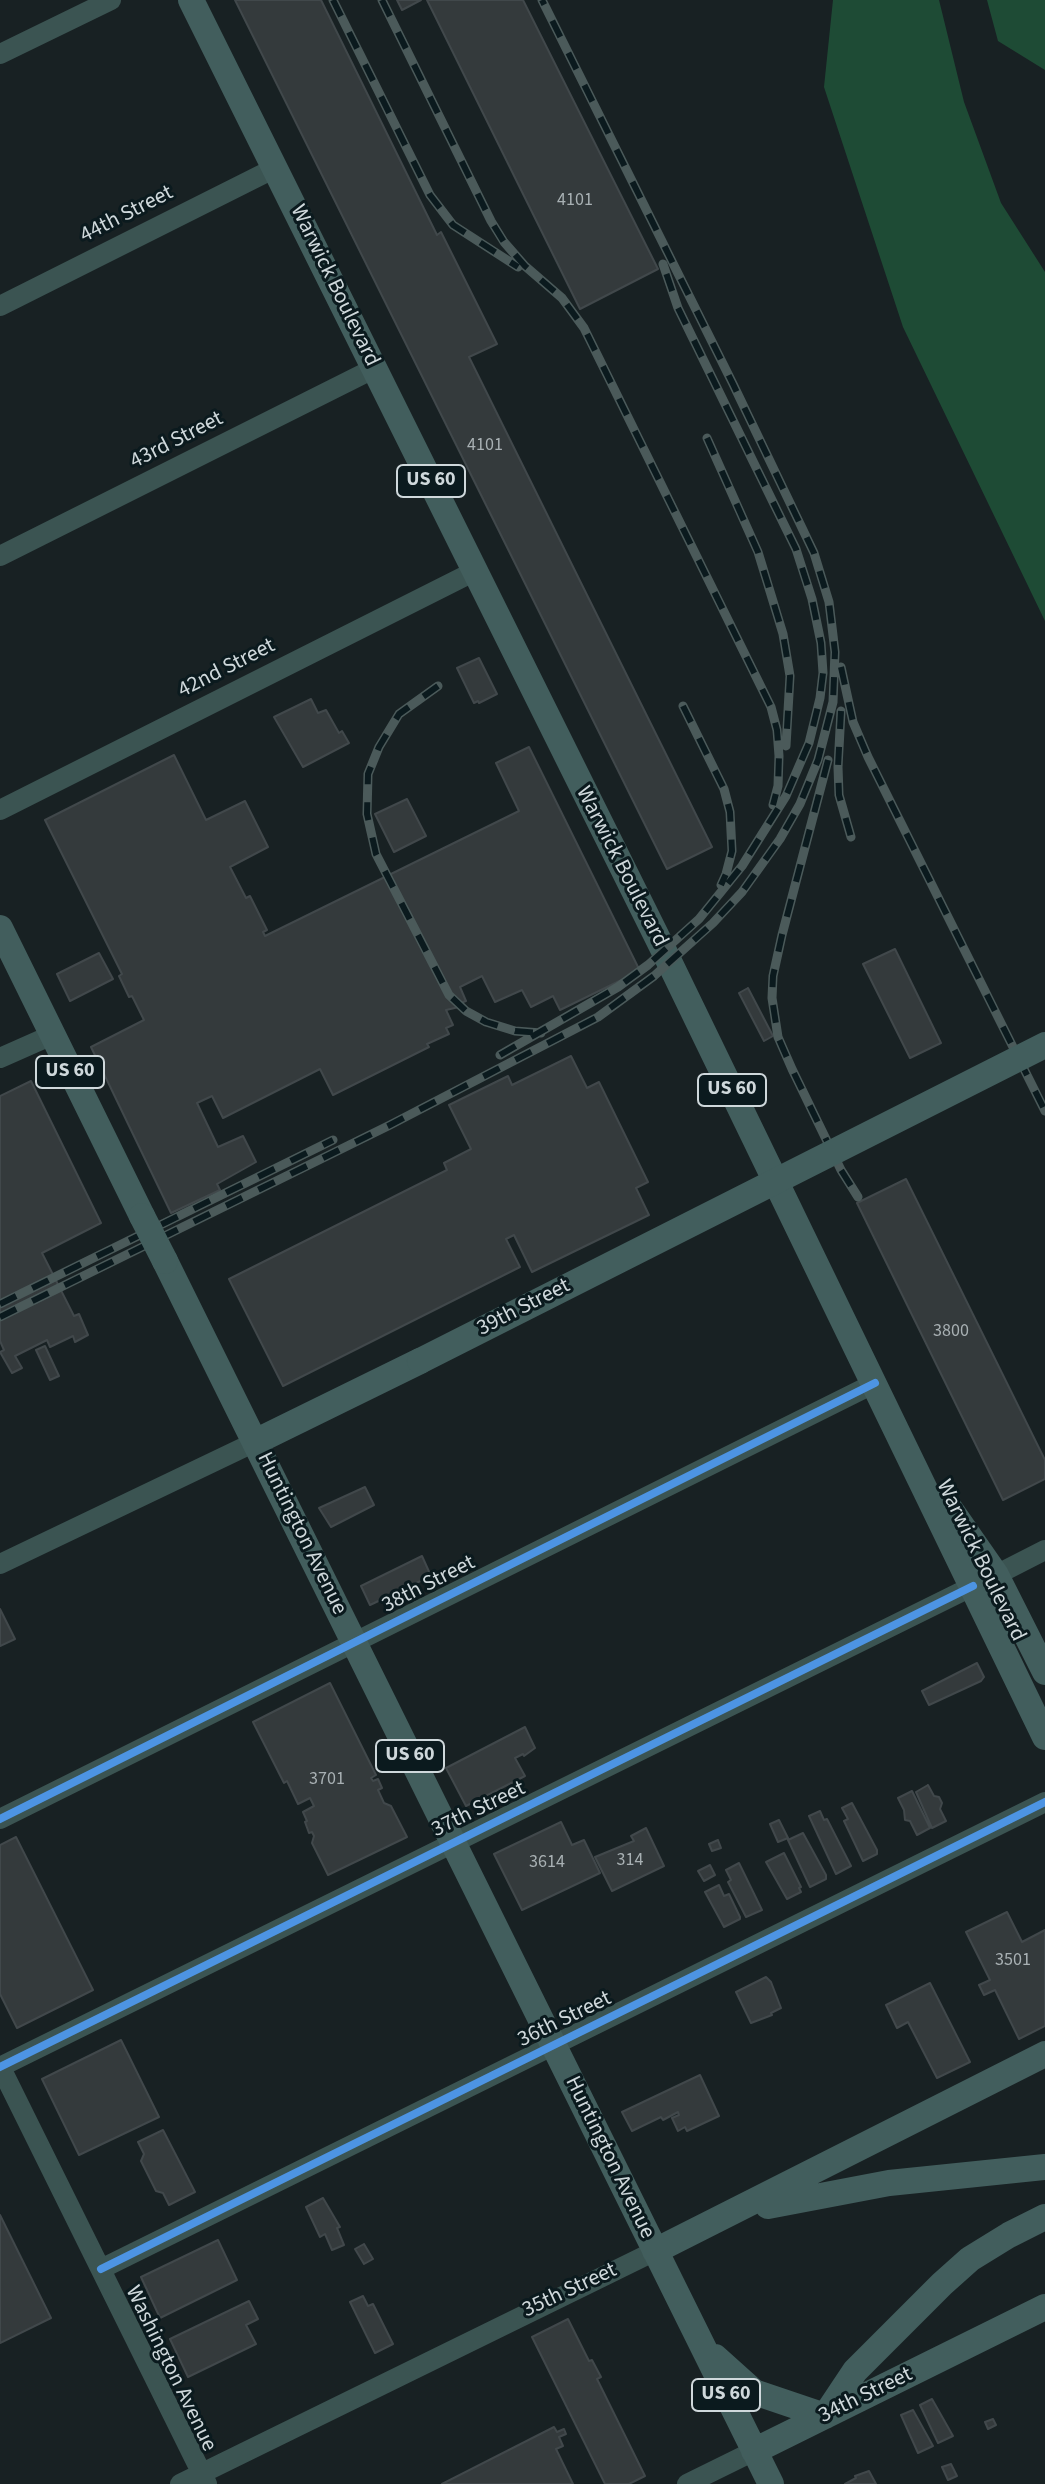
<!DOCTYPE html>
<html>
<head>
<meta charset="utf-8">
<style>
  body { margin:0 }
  canvas { display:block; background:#182123 }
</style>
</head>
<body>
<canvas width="1045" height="2484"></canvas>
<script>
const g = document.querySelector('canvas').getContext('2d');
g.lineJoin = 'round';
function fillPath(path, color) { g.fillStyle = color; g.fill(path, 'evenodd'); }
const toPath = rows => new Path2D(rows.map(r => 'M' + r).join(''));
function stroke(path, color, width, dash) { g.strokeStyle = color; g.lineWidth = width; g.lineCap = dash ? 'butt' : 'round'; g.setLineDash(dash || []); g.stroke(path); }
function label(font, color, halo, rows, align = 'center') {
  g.font = font + ' "Source Sans 3",sans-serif'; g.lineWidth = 6; g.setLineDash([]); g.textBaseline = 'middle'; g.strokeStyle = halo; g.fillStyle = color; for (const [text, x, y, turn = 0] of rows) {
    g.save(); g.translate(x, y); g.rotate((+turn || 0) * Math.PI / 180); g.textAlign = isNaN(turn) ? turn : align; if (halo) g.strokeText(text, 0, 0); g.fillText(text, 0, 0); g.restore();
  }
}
const green = toPath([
  [833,0,939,0,964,102,1001,203,1045,272,1045,621,903,327,824,87],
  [987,0,1045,0,1045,70,998,41]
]);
const building = toPath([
  [235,0,321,0,437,235,441,232,497,344,469,357,712,847,667,869,235,0],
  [397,0,421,0,402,10,397,0],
  [427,0,523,0,658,269,580,309,427,0],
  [479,658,497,694,479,703,478,701,474,703,457,668,479,658],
  [311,699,318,713,326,710,339,733,342,731,349,743,303,767,274,717,311,699],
  [529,747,640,971,560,1010,553,996,531,1007,522,990,495,1002,482,976,460,987,466,1001,458,1004,459,1007,446,1010,453,1025,446,1028,449,1034,427,1044,429,1047,333,1095,320,1069,223,1118,212,1096,197,1103,218,1147,243,1136,256,1162,217,1184,220,1190,171,1213,91,1047,144,1020,132,996,129,997,119,976,122,974,45,820,174,755,206,820,245,801,268,847,230,867,246,898,250,896,267,930,263,932,265,936,519,811,496,763,529,747],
  [407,799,426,836,394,852,375,814,407,799],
  [895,949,941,1043,910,1058,863,964,895,949],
  [99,953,113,979,70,1001,57,974,99,953],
  [748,988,773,1036,764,1041,739,993,748,988],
  [571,1056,587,1088,599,1082,648,1182,636,1188,649,1215,532,1272,514,1235,506,1239,520,1267,283,1386,229,1279,447,1170,444,1163,471,1149,449,1105,508,1076,512,1085,571,1056],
  [31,1081,101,1223,42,1253,74,1316,79,1314,88,1335,75,1342,73,1336,50,1347,47,1340,15,1356,22,1368,12,1373,0,1352,4,1350,0,1341,0,1096,31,1081],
  [906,1179,1045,1460,1045,1479,1003,1500,857,1203,906,1179],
  [45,1346,59,1376,50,1380,36,1350,45,1346],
  [365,1487,374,1505,331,1527,319,1508,365,1487],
  [422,1556,431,1576,370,1605,361,1586,422,1556],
  [0,1609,15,1639,0,1646,0,1609],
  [977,1663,984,1677,981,1681,929,1705,922,1691,977,1663],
  [330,1683,376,1775,371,1778,373,1781,378,1779,382,1788,378,1790,384,1803,391,1806,407,1837,328,1875,312,1843,314,1836,312,1832,309,1833,305,1822,307,1821,303,1812,314,1806,310,1798,298,1804,287,1781,284,1783,253,1722,330,1683],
  [525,1727,535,1748,524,1756,523,1754,515,1758,525,1776,466,1806,446,1768,525,1727],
  [928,1785,934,1796,939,1797,942,1803,940,1809,946,1821,932,1828,916,1792,928,1785],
  [912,1791,930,1828,917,1835,910,1821,905,1820,904,1810,898,1798,912,1791],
  [852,1803,877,1850,877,1854,863,1861,844,1821,848,1819,842,1808,852,1803],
  [820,1811,824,1820,827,1819,851,1866,836,1874,809,1816,820,1811],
  [779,1820,788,1838,778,1842,770,1824,779,1820],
  [561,1822,572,1845,584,1840,600,1873,522,1910,494,1854,561,1822],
  [646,1828,664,1866,612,1891,595,1857,634,1841,631,1836,646,1828],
  [803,1833,826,1875,826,1879,810,1887,788,1840,803,1833],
  [16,1837,93,1990,17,2028,0,1994,0,1845,16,1837],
  [718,1840,721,1848,712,1851,709,1844,718,1840],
  [784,1853,801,1887,799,1888,801,1892,787,1899,766,1862,784,1853],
  [739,1863,762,1910,746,1917,728,1882,731,1880,726,1870,739,1863],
  [710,1865,715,1875,704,1881,698,1871,710,1865],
  [719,1885,724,1896,729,1894,740,1917,740,1919,724,1927,705,1892,719,1885],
  [1007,1912,1022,1942,1045,1930,1045,2026,1019,2039,995,1990,984,1995,979,1985,990,1980,966,1932,1007,1912],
  [766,1977,771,1982,781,2008,771,2013,772,2015,751,2023,736,1992,766,1977],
  [930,1983,970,2062,937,2078,908,2022,897,2028,886,2005,930,1983],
  [121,2040,159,2117,79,2155,42,2079,121,2040],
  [700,2075,719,2116,687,2131,685,2127,678,2131,672,2118,679,2115,678,2112,663,2120,661,2117,632,2131,622,2112,700,2075],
  [163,2130,195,2192,169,2205,163,2193,156,2191,141,2161,144,2154,138,2142,163,2130],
  [323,2198,340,2227,337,2228,344,2245,332,2250,325,2234,320,2237,306,2207,323,2198],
  [0,2215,51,2318,0,2343,0,2215],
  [218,2240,237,2280,160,2318,141,2277,218,2240],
  [364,2244,373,2259,364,2264,355,2249,364,2244],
  [363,2296,368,2306,373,2304,393,2344,375,2353,350,2302,363,2296],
  [249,2301,258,2319,246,2325,256,2344,188,2377,170,2339,249,2301],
  [568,2319,589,2361,592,2360,601,2377,597,2379,645,2476,629,2484,605,2484,532,2337,568,2319],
  [932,2399,953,2436,938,2443,920,2405,932,2399],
  [913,2410,933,2446,918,2453,901,2415,913,2410],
  [993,2419,996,2425,988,2429,985,2422,993,2419],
  [554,2427,557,2432,564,2429,566,2434,559,2437,563,2446,556,2449,573,2484,442,2484,554,2427],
  [951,2464,957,2476,948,2480,942,2467,951,2464],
  [869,2471,876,2484,845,2484,856,2478,855,2476,869,2471]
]);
const minor = toPath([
  [0,54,111,0],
  [0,306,275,168],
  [0,556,375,368],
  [0,810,475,571],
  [0,1058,52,1035],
  [0,1564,255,1442],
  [996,1575,1045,1550],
  [0,1819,875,1383],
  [0,2066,207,2484],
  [0,2067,973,1586],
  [101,2269,1045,1802],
  [180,2484,655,2251],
  [687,2484,754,2451]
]);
const major = toPath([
  [191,0,664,951,1045,1737],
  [0,928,142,1216],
  [165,1261,771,2484],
  [255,1442,420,1361],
  [948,1506,996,1575,1045,1672],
  [768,2206,889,2183,1045,2167],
  [655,2251,1045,2054],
  [715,2357,754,2392,825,2416],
  [825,2416,855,2371,942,2284,970,2259,1009,2235,1045,2217],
  [754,2451,1045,2307]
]);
const rail = toPath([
  [333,0,430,195,453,225,518,267],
  [382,0,491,221,504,242,525,266,562,298,584,328,771,707,777,730,779,756,778,786,773,805],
  [707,438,758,552,783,634,790,676,786,746],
  [841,667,853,722,868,757,1045,1111],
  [438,686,399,714,379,747,368,774,367,814,376,854,449,995,466,1011,486,1022,515,1031,541,1033],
  [683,706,724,789,730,812,732,851,726,874,721,885],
  [841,711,838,767,839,795,851,837],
  [828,760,782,935,773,976,772,998,778,1037,792,1069,841,1170,858,1197],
  [500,1055,618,987,648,965,699,919,742,866,786,796,809,743,820,698,823,673,821,643,812,599,796,549,678,308,663,264],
  [0,1304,333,1140],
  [0,1317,390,1125,598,1017,654,976,713,923,742,892,780,839,800,804,818,760,833,702,835,652,829,602,814,553,733,384,542,0]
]);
const majorBridge = toPath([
  [142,1216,165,1261],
  [420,1361,1045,1045]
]);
const cycleway = toPath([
  [0,1819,875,1383],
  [0,2067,973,1586],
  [101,2269,1045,1802]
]);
const numberNames = [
  ["4101",575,201],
  ["4101",485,446],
  ["3800",951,1332],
  ["3701",327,1780],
  ["314",630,1861],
  ["3614",547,1863],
  ["3501",1013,1961]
];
const shields = [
  [431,481,68],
  [70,1072,68],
  [732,1090,68],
  [410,1756,68],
  [726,2395,68]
];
const shieldNames = [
  ["US 60",431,481],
  ["US 60",70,1072],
  ["US 60",732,1090],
  ["US 60",410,1756],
  ["US 60",726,2395]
];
const streetNames = [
  ["44th Street",127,215,-27],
  ["Warwick Boulevard",334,286,64],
  ["43rd Street",177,441,-27],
  ["42nd Street",227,669,-27],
  ["Warwick Boulevard",621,867,63],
  ["39th Street",524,1308,-27],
  ["Huntington Avenue",301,1534,64],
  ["Warwick Boulevard",980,1561,64],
  ["38th Street",429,1585,-27],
  ["37th Street",479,1810,-26],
  ["36th Street",565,2020,-26],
  ["Huntington Avenue",609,2158,64],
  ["35th Street",570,2291,-25],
  ["Washington Avenue",170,2369,64],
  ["34th Street",866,2396,-26]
];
fillPath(green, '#1e4b35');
fillPath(building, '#343a3c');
stroke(building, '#41484b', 2);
stroke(minor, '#3b5452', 20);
stroke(major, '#425e5d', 26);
stroke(rail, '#4b5a5a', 9);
stroke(rail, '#0b1a1e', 6, [18]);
stroke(majorBridge, '#425e5d', 26);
stroke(cycleway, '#4d94e3', 8);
label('18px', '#a8b0b3', null, numberNames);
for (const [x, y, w] of shields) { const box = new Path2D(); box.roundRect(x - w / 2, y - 16, w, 32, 6); g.fillStyle = '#0b1a1e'; g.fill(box); stroke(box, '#cfd8db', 2); }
label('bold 20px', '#cfd8db', null, shieldNames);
label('22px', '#cfd8db', '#0b1a1e', streetNames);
</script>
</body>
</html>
